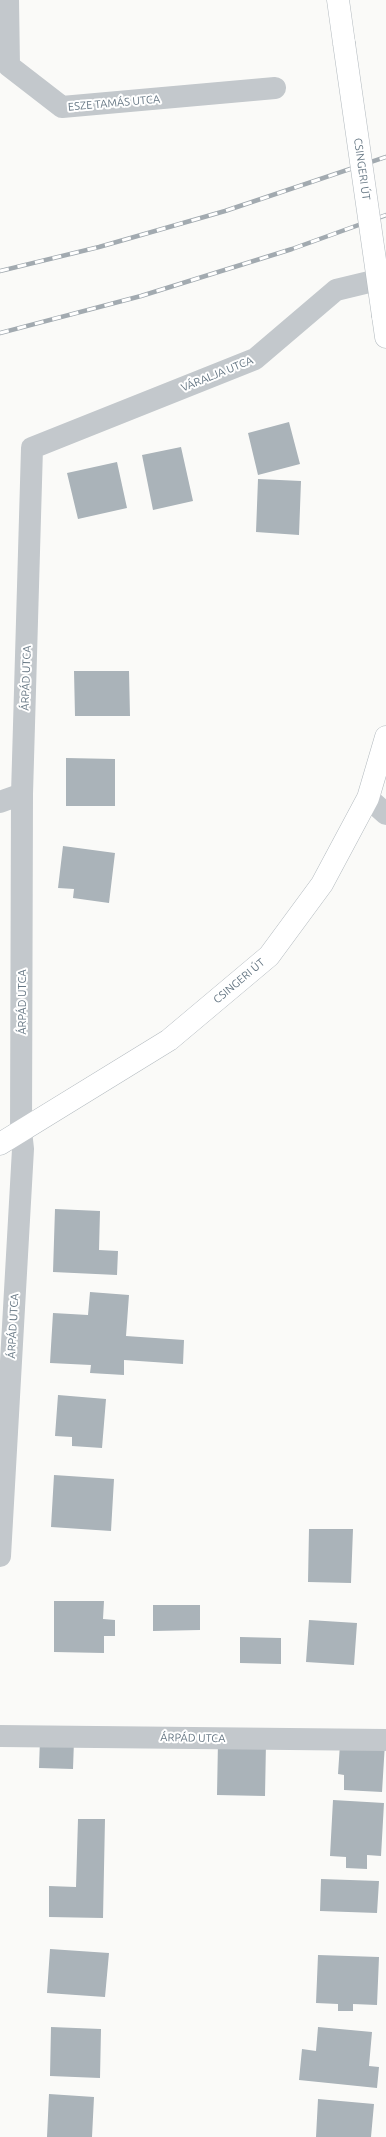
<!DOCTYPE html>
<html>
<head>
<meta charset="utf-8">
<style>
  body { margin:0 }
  canvas { display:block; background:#fafaf8 }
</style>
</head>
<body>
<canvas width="386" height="2137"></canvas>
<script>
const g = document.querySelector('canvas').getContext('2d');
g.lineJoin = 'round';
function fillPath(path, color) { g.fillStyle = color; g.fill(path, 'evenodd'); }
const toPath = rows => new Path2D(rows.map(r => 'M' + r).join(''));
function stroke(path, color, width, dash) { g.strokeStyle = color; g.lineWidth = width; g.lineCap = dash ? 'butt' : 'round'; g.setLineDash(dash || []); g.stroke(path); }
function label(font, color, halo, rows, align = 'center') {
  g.font = font + ' Ubuntu,sans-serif'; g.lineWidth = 4; g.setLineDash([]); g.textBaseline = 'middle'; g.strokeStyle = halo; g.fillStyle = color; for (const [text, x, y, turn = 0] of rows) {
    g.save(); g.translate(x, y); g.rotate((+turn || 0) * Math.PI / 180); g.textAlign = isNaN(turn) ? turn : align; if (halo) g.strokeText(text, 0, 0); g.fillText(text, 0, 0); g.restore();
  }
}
const building = toPath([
  [289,422,300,464,258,475,248,433],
  [181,447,193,501,153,510,142,455],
  [117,462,127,508,78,519,67,473],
  [258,479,301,481,299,535,256,532],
  [74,671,129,671,130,716,75,716],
  [66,758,115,759,115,806,66,806],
  [63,846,115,853,109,903,73,898,74,889,58,888],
  [55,1209,100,1211,99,1250,118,1251,117,1275,53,1272],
  [90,1292,129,1295,126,1336,184,1340,183,1364,124,1360,124,1375,90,1373,91,1365,50,1363,53,1313,88,1315],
  [58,1395,106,1399,102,1448,72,1446,72,1437,55,1436],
  [54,1475,114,1479,111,1531,51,1527],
  [309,1529,353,1529,351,1583,308,1582],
  [54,1601,104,1601,103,1619,115,1620,115,1636,104,1636,104,1653,54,1652],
  [153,1605,200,1605,200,1630,153,1631],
  [309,1620,357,1623,354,1665,306,1662],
  [240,1637,281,1638,281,1664,240,1663],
  [40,1739,74,1740,73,1769,39,1768],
  [218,1741,266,1742,265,1796,217,1795],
  [385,1743,382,1792,344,1790,344,1775,338,1774,340,1744],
  [333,1800,384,1803,381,1856,367,1855,367,1869,346,1868,346,1857,330,1856],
  [78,1819,105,1819,103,1918,49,1917,49,1886,76,1887],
  [321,1879,379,1881,377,1913,320,1911],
  [50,1949,109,1953,105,1997,47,1993],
  [318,1955,379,1957,377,2005,353,2004,353,2011,338,2011,338,2004,316,2003],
  [51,2027,101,2029,100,2078,50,2076],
  [318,2027,372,2032,369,2066,379,2067,377,2088,299,2080,302,2049,316,2051],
  [49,2094,94,2097,92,2137,47,2137],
  [318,2099,374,2104,371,2137,316,2137]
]);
const minor = toPath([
  [8,0,9,66,62,107,275,88],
  [368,798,386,814],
  [0,802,22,794],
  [0,1556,23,1149,21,1131,22,794,32,448,255,359,336,290,386,278],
  [0,1736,386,1740]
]);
const secondary = toPath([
  [338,0,344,43],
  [383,316,386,337],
  [0,1144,169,1040,269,956,322,884,368,798,386,737]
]);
const rail = toPath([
  [0,271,99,247,225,211,386,157],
  [0,333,141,296,292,249,386,215]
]);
const secondaryBridge = toPath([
  [344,43,383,316]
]);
const streetNames = [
  ["ESZE TAMÁS UTCA",114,103,-5],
  ["CSINGERI ÚT",362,169,82],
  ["VÁRALJA UTCA",217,374,-22],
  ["ÁRPÁD UTCA",26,678,-88],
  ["CSINGERI ÚT",239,981,-40],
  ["ÁRPÁD UTCA",22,1002,-90],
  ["ÁRPÁD UTCA",13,1326,-87],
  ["ÁRPÁD UTCA",193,1738,1]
];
fillPath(building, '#aab3b9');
stroke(secondary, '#b3babf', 23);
stroke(minor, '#c3c8cc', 22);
stroke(secondary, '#fff', 22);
stroke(rail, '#a2aab0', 4.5);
stroke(rail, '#fff', 3, [9]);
stroke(secondaryBridge, '#b3babf', 23, []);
stroke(secondaryBridge, '#fff', 22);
label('11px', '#657683', '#fff', streetNames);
</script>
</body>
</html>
